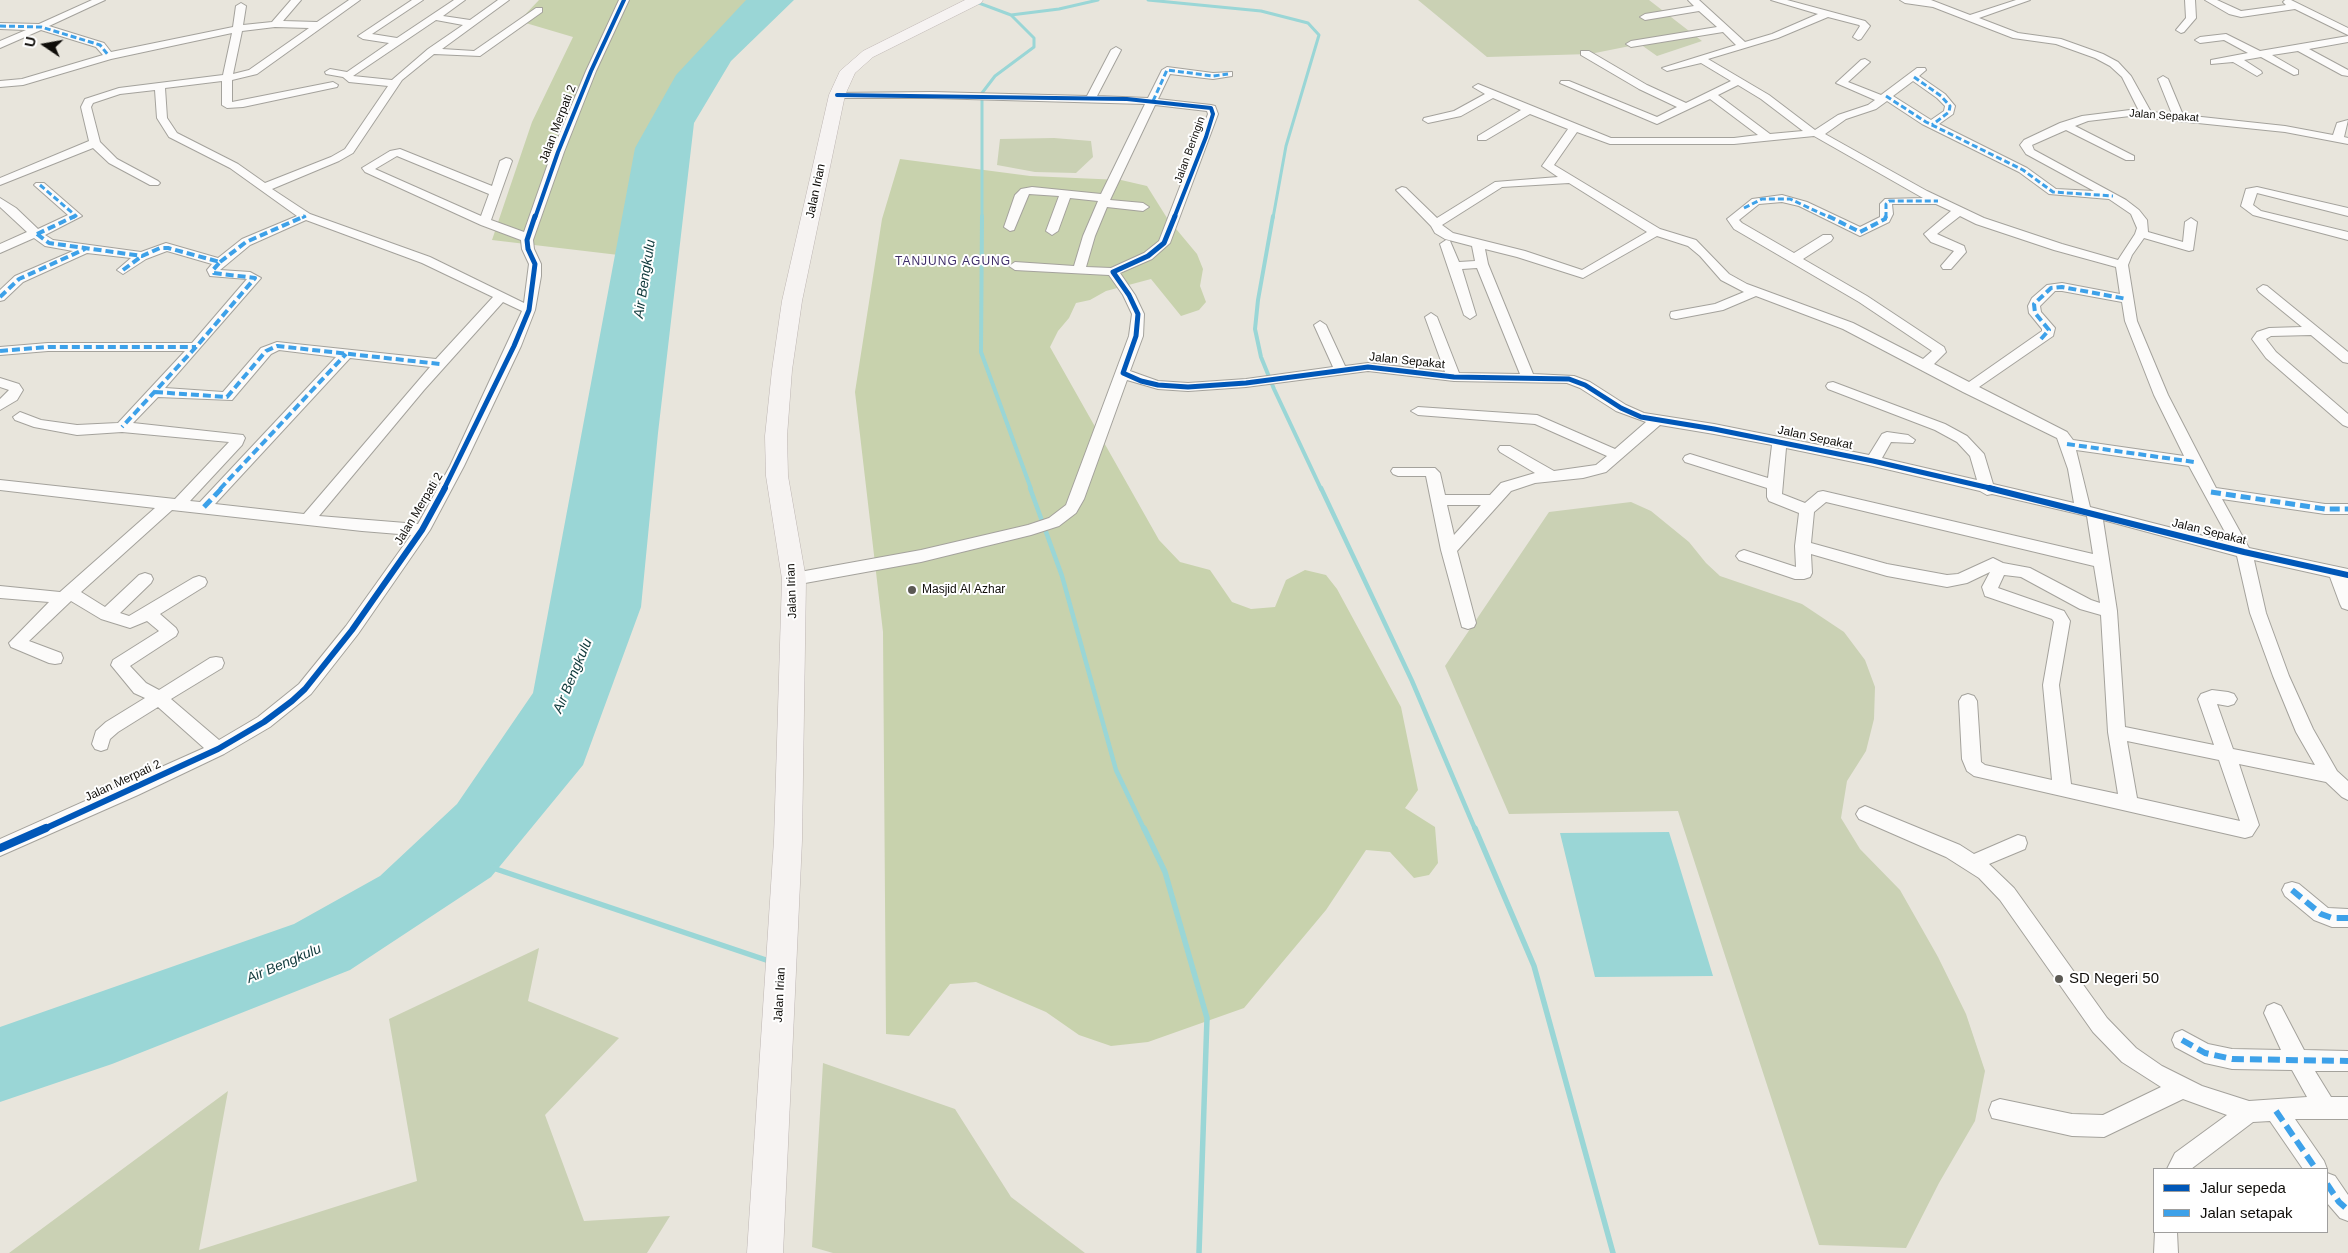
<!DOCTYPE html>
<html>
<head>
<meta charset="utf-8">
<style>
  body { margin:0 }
  #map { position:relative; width:2348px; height:1253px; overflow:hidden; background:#e8e5dc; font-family:Helvetica,sans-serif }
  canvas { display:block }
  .legend { position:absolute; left:2153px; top:1168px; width:175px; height:65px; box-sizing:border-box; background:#fff; border:1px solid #9f9e9d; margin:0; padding:6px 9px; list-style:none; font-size:15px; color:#0f0d09 }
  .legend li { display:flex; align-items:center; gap:10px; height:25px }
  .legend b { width:25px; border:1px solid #9f9e9d }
  .north { position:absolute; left:20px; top:20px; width:50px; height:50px; -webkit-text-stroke:4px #fff; paint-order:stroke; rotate:282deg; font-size:14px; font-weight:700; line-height:20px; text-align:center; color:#0f0d09 }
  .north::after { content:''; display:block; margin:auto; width:18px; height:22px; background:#0f0d09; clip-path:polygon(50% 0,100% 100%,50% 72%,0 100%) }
</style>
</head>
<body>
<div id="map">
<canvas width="2348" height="1253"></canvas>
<ul class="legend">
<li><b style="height:6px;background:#0057b8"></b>Jalur sepeda</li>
<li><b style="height:6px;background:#3da1e9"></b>Jalan setapak</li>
</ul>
<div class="north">U</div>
</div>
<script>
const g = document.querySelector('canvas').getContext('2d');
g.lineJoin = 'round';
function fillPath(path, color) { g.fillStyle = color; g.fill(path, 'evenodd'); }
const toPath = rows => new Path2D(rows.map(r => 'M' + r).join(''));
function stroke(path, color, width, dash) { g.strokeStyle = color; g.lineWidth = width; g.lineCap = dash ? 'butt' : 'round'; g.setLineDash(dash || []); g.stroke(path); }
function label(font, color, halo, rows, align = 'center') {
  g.font = font + ' Helvetica,sans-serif'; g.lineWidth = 4; g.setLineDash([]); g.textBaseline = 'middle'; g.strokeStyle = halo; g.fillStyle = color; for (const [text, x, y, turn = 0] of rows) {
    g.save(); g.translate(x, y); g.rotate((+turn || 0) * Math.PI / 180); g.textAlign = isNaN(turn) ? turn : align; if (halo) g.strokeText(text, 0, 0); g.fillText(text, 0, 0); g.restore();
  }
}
const green = toPath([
  [1418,0,1649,0,1702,41,1657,56,1640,44,1590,54,1487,57],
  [1054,138,1091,141,1093,157,1076,173,1035,172,997,165,1000,139],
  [1631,502,1651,511,1689,542,1706,563,1720,576,1802,604,1844,632,1865,660,1875,687,1874,719,1866,751,1847,781,1841,818,1860,849,1900,890,1938,957,1966,1014,1985,1071,1975,1121,1939,1183,1906,1248,1819,1245,1678,811,1509,814,1445,666,1549,512],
  [539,948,528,1001,619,1038,545,1115,584,1221,670,1216,647,1253,9,1253,228,1091,199,1250,417,1181,389,1019],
  [823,1063,955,1109,1011,1197,1085,1253,833,1253,812,1247]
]);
const forest = toPath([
  [539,0,755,0,627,256,492,240,532,122,573,37,519,21],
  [900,159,1030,176,1121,180,1147,186,1167,218,1197,254,1203,269,1200,286,1206,302,1199,310,1181,316,1151,279,1106,291,1090,300,1076,303,1069,318,1058,331,1050,347,1159,540,1180,562,1210,570,1232,602,1251,609,1275,607,1286,580,1305,570,1326,575,1337,589,1401,707,1418,790,1405,808,1435,827,1438,863,1429,875,1414,878,1390,852,1366,850,1326,910,1244,1008,1148,1042,1111,1046,1079,1035,1046,1012,976,982,950,984,909,1036,886,1034,883,632,855,392,882,219]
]);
const water = toPath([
  [746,0,794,0,731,61,694,123,658,433,641,607,583,765,491,877,350,970,112,1064,0,1102,0,1027,294,924,380,876,457,804,533,693,635,148,676,75],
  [1669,832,1713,976,1595,977,1560,833]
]);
const streamFar3 = toPath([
  [971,0,1011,15,1034,38,1034,47,995,76,982,93,982,218],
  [1148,0,1261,11,1308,23,1319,35,1286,146,1273,218],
  [1011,15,1059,9,1098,0]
]);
const streamFar2 = toPath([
  [982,216,981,352,1031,489],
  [1273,216,1258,300,1255,329,1261,357,1274,389,1321,489]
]);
const streamFar1 = toPath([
  [1030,488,1062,576,1116,770,1144,829],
  [1321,488,1412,681,1475,829]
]);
const stream = toPath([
  [1144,828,1165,872,1207,1018,1199,1253],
  [1475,828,1534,966,1613,1253],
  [493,868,772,962]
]);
const minor = toPath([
  [92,0,105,0,49,26,104,43,111,52,233,27,236,6,241,3,246,6,243,25,272,22,291,0,301,0,283,21,317,22,349,0,360,0,257,74,232,80,232,102,333,82,338,85,337,87,243,107,227,108,222,105,222,81,165,88,167,118,177,133,238,164,265,183,331,157,345,149,388,86,349,82,343,77,326,74,325,72,330,69,347,72,389,43,363,39,358,36,412,0,423,0,372,34,397,38,454,0,465,0,443,16,470,20,498,0,509,0,442,49,474,51,536,8,542,8,542,12,480,56,434,54,402,80,353,153,339,161,272,189,310,214,430,257,524,303,529,264,522,249,521,240,481,225,365,172,362,168,390,151,400,149,492,186,500,161,506,158,510,159,512,161,491,220,524,232,552,152,586,71,619,0,629,0,596,71,564,152,533,240,534,249,541,264,541,276,535,310,521,346,464,466,430,530,358,634,311,694,270,727,224,754,138,795,0,856,0,839,204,748,158,707,118,732,110,739,107,749,101,751,95,749,92,744,96,731,106,722,145,698,134,693,111,665,113,660,159,631,147,621,130,628,101,619,71,601,29,641,61,653,63,658,61,663,55,664,49,663,11,647,9,643,49,602,0,598,0,586,60,592,155,508,0,490,0,480,175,499,229,442,122,432,77,435,34,427,15,420,13,417,20,412,41,420,77,425,118,423,185,351,48,351,0,355,0,347,48,343,192,343,247,279,210,276,207,270,212,264,167,251,146,259,123,274,117,270,131,258,87,253,23,282,4,300,0,301,0,290,15,276,73,251,45,246,34,238,0,253,0,244,27,232,0,207,0,198,16,208,38,229,68,215,34,185,36,183,44,183,82,216,45,235,53,240,141,252,166,243,218,258,242,239,297,216,230,168,169,137,157,118,155,90,120,94,93,103,91,107,100,142,117,159,158,181,160,183,158,185,150,185,109,163,93,148,0,185,0,178,89,141,81,107,85,99,119,88,223,75,232,33,111,59,23,85,0,87,0,81,22,79,103,55,96,47,41,30,0,48,0,41,26,30,0,29,0,23,39,24,92,0],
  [436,20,463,25,428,49,392,80,353,76,436,20],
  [275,27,309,28,249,70,233,74,242,31,275,27],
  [397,156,489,194,481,216,375,169,397,156],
  [306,220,422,263,493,297,436,359,277,342,261,348,223,392,165,388,261,278,250,272,220,270,250,245,306,220],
  [503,302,522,311,450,466,418,524,319,516,424,390,503,302],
  [279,350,336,357,200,502,190,501,242,445,245,438,243,435,133,423,158,397,232,400,271,354,279,350],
  [350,358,430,367,304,514,215,504,350,358],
  [172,510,362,531,411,535,346,626,299,684,258,717,219,740,171,699,222,668,224,663,222,658,216,657,210,658,159,690,146,683,130,666,176,636,178,632,176,628,160,614,205,586,207,582,205,578,199,576,193,578,129,616,120,613,151,583,153,579,151,575,145,573,139,575,105,607,81,592,172,510],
  [1688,0,1699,0,1745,42,1772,34,1818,14,1771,0,1787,0,1865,21,1870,26,1861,39,1858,40,1853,37,1860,26,1859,25,1828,17,1778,38,1708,59,1769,95,1815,130,1838,115,1868,105,1875,100,1836,83,1861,60,1865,59,1870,62,1848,82,1881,95,1917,68,1925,68,1926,70,1919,76,1945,94,1955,106,1953,114,1939,124,2027,168,2056,189,2094,191,2026,154,2020,145,2024,140,2060,123,2082,116,2130,110,2139,111,2122,77,2110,66,2095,58,2056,44,2013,38,1933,7,1905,3,1900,0,1931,0,1970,15,2016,0,2030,0,1979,18,2018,33,2061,39,2103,54,2118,62,2131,76,2151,112,2172,114,2158,79,2163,76,2168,79,2183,115,2285,126,2333,135,2337,123,2348,120,2344,137,2348,138,2348,144,2285,132,2130,116,2088,121,2075,126,2134,156,2134,160,2126,160,2066,130,2032,145,2034,150,2126,200,2139,210,2147,220,2148,232,2183,242,2185,222,2191,218,2197,222,2193,250,2189,251,2144,238,2132,255,2128,265,2137,321,2168,395,2216,488,2325,504,2348,504,2348,514,2325,514,2222,499,2249,548,2348,569,2348,610,2342,608,2340,604,2330,577,2254,560,2266,613,2289,676,2313,729,2337,771,2348,781,2348,800,2342,797,2326,782,2239,764,2259,825,2252,836,2245,838,1974,776,1967,771,1962,759,1959,701,1962,696,1968,694,1974,696,1977,701,1981,762,1985,765,2052,780,2043,685,2054,622,2052,619,1985,596,1982,587,1990,572,1967,583,1947,587,1887,576,1811,554,1812,573,1810,577,1804,579,1795,579,1739,560,1736,556,1739,552,1744,550,1796,567,1795,546,1799,513,1769,501,1767,497,1767,488,1685,462,1683,459,1685,456,1690,454,1768,478,1772,445,1714,434,1660,425,1606,472,1583,478,1535,483,1511,491,1457,551,1476,623,1474,627,1468,629,1462,627,1441,550,1426,476,1398,476,1393,474,1391,471,1393,468,1435,468,1440,473,1445,495,1490,495,1501,483,1535,473,1500,452,1498,449,1500,446,1510,446,1554,471,1596,465,1607,456,1535,424,1418,415,1411,411,1418,407,1537,415,1615,449,1646,422,1616,411,1580,388,1567,383,1454,381,1368,371,1246,387,1188,391,1158,389,1127,380,1084,499,1076,513,1059,526,1031,535,921,562,794,585,788,583,786,579,788,575,794,573,921,550,1028,525,1049,518,1066,505,1129,336,1132,314,1123,295,1109,275,1015,270,1009,266,1015,262,1074,266,1083,236,1098,201,1070,198,1058,231,1052,235,1046,231,1059,196,1029,194,1014,230,1010,231,1004,227,1015,195,1021,189,1032,187,1101,194,1145,104,932,98,837,98,833,97,833,93,932,92,1087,96,1111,50,1116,47,1121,50,1097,96,1148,98,1162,70,1167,67,1213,73,1232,72,1232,76,1213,79,1170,74,1158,99,1211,105,1215,106,1218,114,1170,243,1152,259,1120,273,1135,295,1144,314,1143,336,1130,371,1158,381,1188,383,1246,379,1333,367,1314,325,1320,321,1326,325,1345,366,1368,363,1445,372,1425,317,1431,313,1437,317,1459,373,1520,374,1477,268,1462,269,1476,315,1470,319,1464,315,1440,244,1446,240,1450,241,1459,262,1475,261,1472,246,1445,239,1435,233,1431,226,1396,190,1402,187,1406,188,1437,218,1495,182,1558,177,1542,166,1568,129,1530,114,1486,140,1478,140,1478,136,1521,110,1493,98,1461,116,1428,123,1423,120,1424,118,1454,111,1485,94,1473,87,1478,84,1611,138,1734,138,1758,135,1710,99,1657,124,1560,83,1561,81,1569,81,1657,117,1677,107,1639,89,1581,55,1581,51,1589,51,1647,85,1686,103,1731,81,1701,63,1667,71,1662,68,1736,45,1723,32,1631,47,1626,44,1631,41,1717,27,1699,11,1645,20,1640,17,1645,14,1694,6,1688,0],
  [1913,81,1937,98,1945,106,1944,111,1931,120,1893,96,1913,81],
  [1738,85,1761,99,1803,131,1770,134,1718,95,1738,85],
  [1887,101,1922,124,2019,172,2049,194,2109,199,2131,214,2137,228,2135,234,2118,260,2062,244,1984,218,1927,191,1825,134,1846,119,1876,109,1887,101],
  [1155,105,1207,111,1208,114,1159,241,1144,253,1111,268,1086,267,1095,236,1107,207,1143,211,1149,207,1143,203,1110,200,1155,105],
  [1577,132,1610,144,1734,144,1814,136,1923,198,1885,199,1880,204,1880,217,1860,227,1807,202,1782,195,1752,199,1727,219,1734,229,1859,302,1932,351,1923,359,1853,323,1747,284,1729,274,1696,240,1660,229,1554,165,1577,132],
  [1569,183,1647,232,1582,270,1525,251,1453,233,1442,225,1502,187,1569,183],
  [1782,202,1799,206,1860,236,1889,222,1893,214,1892,204,1936,204,1951,211,1924,234,1931,242,1954,251,1941,266,1943,269,1951,269,1966,252,1964,246,1937,234,1960,216,1976,224,2054,250,2116,267,2120,294,2062,283,2047,285,2032,298,2028,306,2029,313,2042,329,2042,331,1969,382,1934,364,1946,352,1944,347,1867,296,1803,259,1831,241,1833,238,1831,235,1823,235,1794,253,1742,223,1739,220,1759,204,1782,202],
  [1657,236,1688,246,1700,256,1721,280,1744,292,1715,304,1671,312,1670,315,1671,318,1676,319,1723,310,1756,296,1843,329,1963,392,2057,438,2068,469,2074,503,1993,484,1984,454,1967,436,1945,424,1833,382,1828,383,1826,386,1828,389,1935,430,1957,442,1970,456,1977,480,1882,458,1891,442,1913,443,1915,440,1908,435,1887,432,1882,434,1869,455,1714,424,1644,413,1626,405,1590,382,1574,376,1533,374,1488,264,1485,249,1517,257,1583,278,1657,236],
  [2055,291,2062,291,2122,302,2125,321,2154,395,2184,456,2073,440,2067,432,1979,387,2053,336,2055,328,2041,312,2040,306,2055,291],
  [1786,448,1873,466,1980,491,1987,495,1992,494,2087,516,2093,554,1823,491,1818,492,1805,503,1782,494,1786,448],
  [2076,450,2189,466,2231,543,2090,507,2076,450],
  [1826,502,2094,566,2100,603,2091,600,2030,568,2003,563,1993,558,1958,574,1947,575,1887,564,1811,543,1814,512,1826,502],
  [1447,505,1481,505,1454,535,1447,505],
  [2103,520,2237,556,2250,613,2273,676,2296,732,2315,765,2233,749,2217,704,2228,706,2234,704,2237,699,2234,694,2228,692,2212,690,2201,694,2198,699,2214,745,2125,727,2117,611,2103,520],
  [2004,575,2021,577,2080,609,2101,615,2108,732,2118,794,2071,784,2059,685,2070,621,2064,611,1998,588,2004,575],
  [2127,741,2219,760,2240,821,2137,798,2127,741],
  [2185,0,2195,0,2196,18,2184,32,2181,33,2176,30,2186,18,2185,0],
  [2205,0,2217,0,2241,11,2286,5,2283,2,2285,0,2291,0,2348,28,2348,35,2295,9,2241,17,2229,14,2205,0],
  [2226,34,2260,51,2348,36,2348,42,2309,49,2348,70,2348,76,2342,75,2298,51,2272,55,2298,70,2298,74,2294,75,2261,57,2244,60,2261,71,2262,73,2257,76,2233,62,2211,64,2211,60,2248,53,2224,40,2200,43,2195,40,2200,37,2226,34],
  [2257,187,2348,208,2348,216,2257,193,2253,205,2261,211,2348,232,2348,240,2253,215,2241,206,2246,189,2257,187],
  [2263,285,2267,286,2348,352,2348,363,2343,362,2311,335,2271,336,2266,339,2276,352,2348,414,2348,427,2343,425,2266,358,2252,339,2257,332,2269,328,2302,327,2259,292,2257,289,2263,285],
  [0,378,19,384,23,390,17,400,0,410,0,399,9,390,0,387,0,378],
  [1865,806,1960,845,1974,854,2018,835,2025,837,2027,843,2025,849,1989,864,2014,888,2107,1018,2136,1048,2162,1066,2202,1086,2249,1101,2307,1097,2292,1070,2232,1069,2205,1063,2175,1047,2172,1040,2175,1033,2182,1030,2208,1044,2232,1049,2281,1050,2264,1013,2267,1006,2274,1003,2281,1006,2304,1050,2348,1051,2348,1071,2315,1071,2331,1097,2348,1097,2348,1119,2295,1119,2324,1161,2327,1169,2327,1170,2303,1169,2270,1121,2253,1122,2191,1169,2167,1169,2175,1153,2227,1115,2183,1099,2104,1137,2072,1136,1992,1118,1989,1110,1992,1102,2000,1099,2072,1114,2103,1115,2161,1087,2122,1062,2093,1032,2000,900,1979,878,1946,857,1859,819,1856,814,1859,809,1865,806],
  [2292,882,2299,884,2328,908,2348,909,2348,927,2332,927,2314,920,2285,896,2282,890,2285,884,2292,882],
  [2327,1173,2335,1176,2348,1195,2348,1221,2340,1218,2327,1203,2327,1173],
  [2155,1232,2177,1232,2178,1253,2154,1253,2155,1232]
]);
const primary = toPath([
  [965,0,983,0,981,3,873,57,855,73,845,95,802,301,792,370,787,436,788,476,806,579,802,840,783,1253,747,1253,774,840,782,579,766,476,765,436,772,370,782,301,829,95,840,71,863,51,965,0]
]);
const quietFar3 = toPath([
  [0,26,41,27,100,45,109,56],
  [1914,77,1941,96,1950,106,1949,112,1932,125],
  [1886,96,1926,122,2023,170,2053,192,2113,196],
  [1153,101,1167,70,1213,76,1228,74],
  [40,185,76,216,72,218],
  [1744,208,1762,199,1790,199,1831,218],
  [302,218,306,216],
  [1886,218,1886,204,1889,201,1938,201]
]);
const quietFar2 = toPath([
  [1828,216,1860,232,1885,219,1886,216],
  [37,234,49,243,142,256,160,248,168,248,220,262,213,270,214,273,255,278,196,347,122,427],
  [37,234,75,216],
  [220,262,246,242,305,216],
  [123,270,142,256],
  [0,297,19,279,85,249],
  [2041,339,2049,330,2035,313,2034,304,2051,288,2062,287,2127,299],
  [0,351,48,347,196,347],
  [155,392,227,397,266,351,277,346,440,364],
  [2067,444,2194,462],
  [220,489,346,354]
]);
const quietFar1 = toPath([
  [2211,492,2325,509,2348,509],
  [204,507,222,488]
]);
const quiet = toPath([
  [2292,890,2321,914,2332,918,2348,918],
  [2182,1040,2205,1053,2232,1059,2348,1061],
  [2276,1111,2316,1169],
  [2327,1184,2339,1202,2348,1210]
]);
const cyclewayFar3 = toPath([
  [837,95,1127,99,1211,108,1213,114,1206,137,1174,218],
  [535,218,558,152,591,71,624,0]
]);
const cyclewayFar2 = toPath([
  [1175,216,1164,243,1148,256,1113,272,1129,295,1138,314,1136,336,1123,373,1141,381,1158,385,1188,387,1246,383,1368,367,1454,377,1569,379,1585,385,1621,408,1641,417,1714,429,1873,461,1994,489],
  [444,489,514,346,529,310,535,264,528,249,527,240,535,216]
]);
const cyclewayFar1 = toPath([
  [1989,488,2244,552,2348,575],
  [44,829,218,749,264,722,292,701,305,689,352,630,422,530,445,488]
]);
const cycleway = toPath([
  [0,848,46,828]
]);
const markers = [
  [912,590,5,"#5b5953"],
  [2059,979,5,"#5b5953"]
];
const farStreetnames = [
  ["Jalan Sepakat",2164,116,4],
  ["Jalan Beringin",1190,150,-70]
];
const streetNames = [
  ["Jalan Merpati 2",558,124,-69],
  ["Jalan Irian",816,191,-78],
  ["Jalan Sepakat",1407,361,6],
  ["Jalan Sepakat",1815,438,12],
  ["Jalan Merpati 2",419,509,-59],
  ["Jalan Sepakat",2209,532,14],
  ["Jalan Irian",792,591,-92],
  ["Jalan Merpati 2",123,781,-25],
  ["Jalan Irian",780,995,-87]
];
const farQuarternames = [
  ["TANJUNG AGUNG",953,262]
];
const poiNames = [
  ["Masjid Al Azhar",922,590]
];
const waterNames = [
  ["Air Bengkulu",645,279,-81],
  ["Air Bengkulu",573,676,-67],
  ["Air Bengkulu",284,964,-23]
];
const nearPoinames = [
  ["SD Negeri 50",2069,979]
];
fillPath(green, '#cad1b4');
fillPath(forest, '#c8d2ad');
fillPath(water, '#9ad6d6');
stroke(streamFar3, '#9ad6d6', 3);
stroke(streamFar2, '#9ad6d6', 4);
stroke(streamFar1, '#9ad6d6', 4.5);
stroke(stream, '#9ad6d6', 5.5);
stroke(minor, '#a4a29c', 2);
stroke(primary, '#beb6b3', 1);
fillPath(minor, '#fcfbfa');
fillPath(primary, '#f6f3f2');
stroke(quietFar3, '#3da1e9', 3, [6, 3]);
stroke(quietFar2, '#3da1e9', 4, [8, 4]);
stroke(quietFar1, '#3da1e9', 5, [10, 5]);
stroke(quiet, '#3da1e9', 6, [12, 6]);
stroke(cyclewayFar3, '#0057b8', 4);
stroke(cyclewayFar2, '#0057b8', 5);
stroke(cyclewayFar1, '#0057b8', 6);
stroke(cycleway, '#0057b8', 8);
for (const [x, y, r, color] of markers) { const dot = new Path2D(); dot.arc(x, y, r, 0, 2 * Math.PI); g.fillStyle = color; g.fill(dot); stroke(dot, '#fff', 2); }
label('11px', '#0f0d09', '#fff', farStreetnames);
label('12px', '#0f0d09', '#fff', streetNames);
g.letterSpacing = '1px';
label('12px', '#3e2d69', '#fff', farQuarternames);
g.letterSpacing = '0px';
label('12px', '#0f0d09', '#fff', poiNames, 'left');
label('italic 14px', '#0f393b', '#fff', waterNames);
label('15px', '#0f0d09', '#fff', nearPoinames, 'left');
</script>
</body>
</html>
